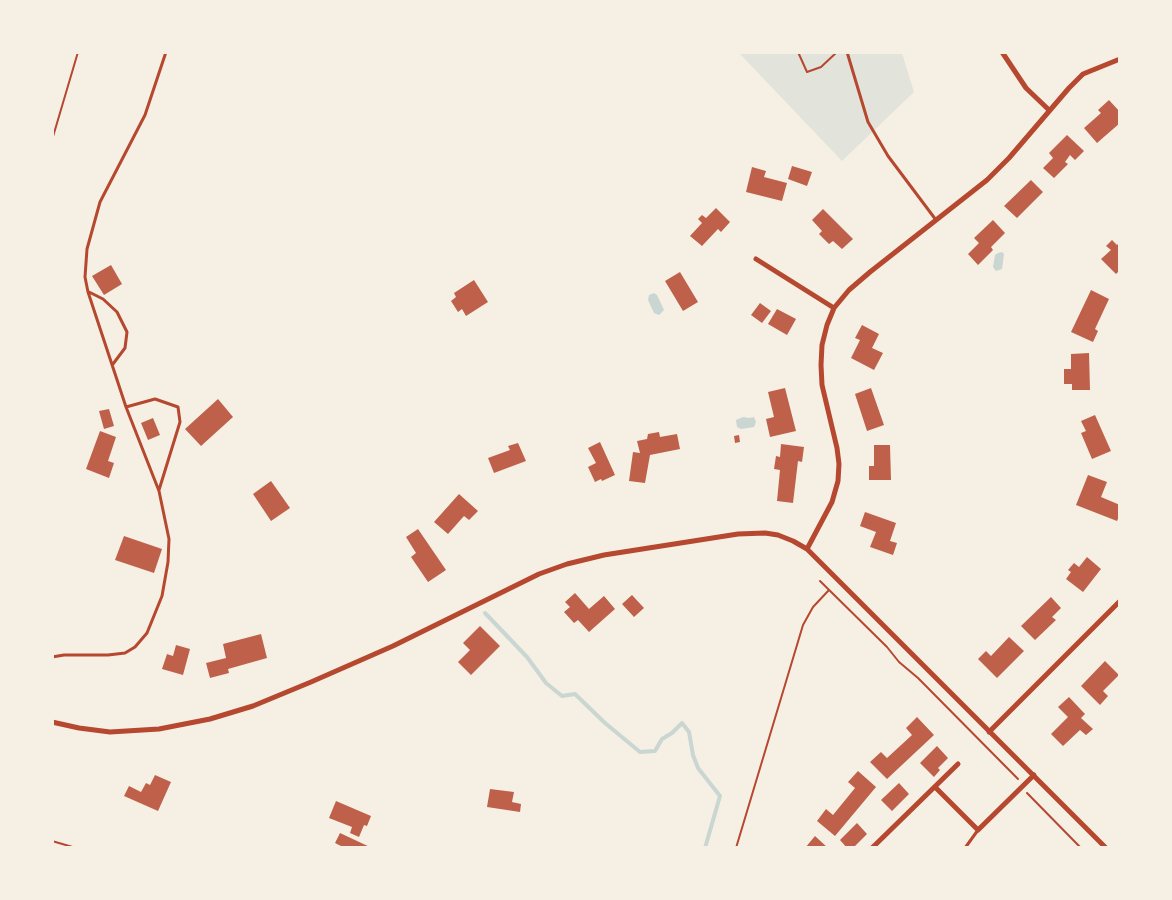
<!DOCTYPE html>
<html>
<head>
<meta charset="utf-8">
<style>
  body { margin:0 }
  #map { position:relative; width:1172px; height:900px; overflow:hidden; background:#f6efe4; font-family:"DejaVu Sans",sans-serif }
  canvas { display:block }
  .frame { position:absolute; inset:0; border:54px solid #f6efe4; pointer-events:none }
</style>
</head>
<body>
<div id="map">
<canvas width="1172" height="900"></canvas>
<div class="frame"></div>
</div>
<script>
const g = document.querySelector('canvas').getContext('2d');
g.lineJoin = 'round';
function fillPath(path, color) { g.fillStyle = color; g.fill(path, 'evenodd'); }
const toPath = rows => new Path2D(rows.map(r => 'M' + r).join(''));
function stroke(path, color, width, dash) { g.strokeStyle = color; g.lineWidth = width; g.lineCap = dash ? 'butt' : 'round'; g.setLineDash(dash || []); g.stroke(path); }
const green = toPath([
  [739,53,902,53,914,92,842,161]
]);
const water = toPath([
  [1002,252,1004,254,1002,269,996,271,993,267,995,255,998,253],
  [654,293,657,295,664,310,659,315,654,313,648,300,649,295],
  [743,417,749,418,754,417,756,422,754,427,741,429,737,427,736,420]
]);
const stream = toPath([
  [485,613,527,657,546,683,562,696,575,694,605,723,640,752,655,751,662,739,672,733,682,723,689,732,693,755,698,768,720,796,705,848]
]);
const building = toPath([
  [1109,100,1120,112,1120,123,1097,143,1084,128,1101,113,1098,110],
  [1067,135,1084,151,1075,160,1070,155,1065,162,1068,164,1054,178,1043,168,1053,158,1049,153],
  [792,166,812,172,807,186,788,179],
  [752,167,766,171,764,177,787,183,782,201,746,192],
  [1031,180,1043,192,1017,218,1004,206],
  [716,208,730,222,721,232,718,229,702,246,690,236,702,223,698,219,702,215,706,218],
  [823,209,853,239,842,249,833,241,829,244,819,234,822,231,812,220],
  [993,220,1005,233,991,247,993,250,978,265,968,254,979,243,974,238],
  [1112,240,1117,245,1120,242,1120,270,1116,274,1101,259,1111,250,1106,246],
  [111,265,122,284,104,295,92,276],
  [680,272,698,302,683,311,665,281],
  [474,280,488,302,466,316,462,309,458,312,451,301,456,297,454,293],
  [1091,290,1109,299,1095,329,1098,331,1093,342,1071,332],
  [760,303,771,311,762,323,751,315],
  [777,309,796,319,787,335,768,324],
  [862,325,879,334,872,348,883,353,874,370,851,358,860,340,855,338],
  [1089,353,1090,390,1072,390,1072,384,1064,384,1064,369,1071,369,1071,354],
  [785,388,796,431,770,437,766,419,774,417,768,392],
  [871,388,884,425,867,431,855,394],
  [218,399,233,417,201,446,185,429],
  [109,409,114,426,104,429,99,411],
  [1095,415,1111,451,1092,459,1081,433,1086,431,1081,421],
  [153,418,160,435,148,440,141,423],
  [100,431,116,437,108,461,114,463,109,478,86,469],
  [659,432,660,437,677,434,680,449,650,455,645,483,629,481,633,452,640,453,637,441,647,439,648,434],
  [739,435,740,442,735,443,734,436],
  [600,442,615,475,602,481,601,479,595,482,588,467,596,463,588,448],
  [518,443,526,461,494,473,488,458,510,450,508,446],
  [781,444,804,447,802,462,798,461,793,503,777,501,780,470,774,469,776,456,780,457],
  [874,445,890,445,891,480,869,480,869,466,874,466],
  [1088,475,1107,482,1101,497,1120,505,1120,514,1117,521,1076,505],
  [271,481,290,508,271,521,253,494],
  [459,494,478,511,469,520,464,516,448,534,434,522],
  [865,512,896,523,890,541,897,543,893,555,870,547,876,532,860,526],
  [418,529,446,570,428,582,411,557,416,553,406,537],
  [124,536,162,549,154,573,115,560],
  [1087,557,1101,569,1083,592,1066,579,1071,572,1068,570,1074,563,1079,567],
  [575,593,589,609,604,596,615,609,589,632,578,620,574,623,564,612,570,607,565,602],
  [632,595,644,608,634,617,622,604],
  [1051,597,1061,608,1052,617,1056,620,1035,640,1021,626],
  [480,626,500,646,471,675,458,662,470,650,463,643],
  [261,634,267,658,228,669,229,673,210,678,206,663,226,658,223,644],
  [1009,637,1024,651,997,678,978,659,986,651,991,656],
  [176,645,190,649,183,675,162,669,167,654,173,656],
  [1105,661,1119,675,1103,691,1108,696,1100,705,1081,686],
  [1069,697,1085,714,1081,718,1093,729,1086,735,1080,730,1063,746,1051,734,1068,717,1058,707],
  [917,717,934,735,887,779,870,762,881,752,887,758,912,735,906,728],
  [937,746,948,758,938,768,940,770,934,777,920,763],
  [858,771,876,787,835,836,817,821,826,809,833,815,855,788,848,782],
  [155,775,171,782,158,811,124,796,129,786,141,792,146,783,150,785],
  [899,783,909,794,892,811,881,800],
  [490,789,514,792,512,802,521,804,520,812,487,807],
  [336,801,371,816,367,826,364,825,359,837,350,833,352,827,329,818],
  [857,823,867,834,853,848,847,848,840,840],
  [340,833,372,848,345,848,335,843],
  [815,836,828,848,805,848]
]);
const path = toPath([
  [798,52,807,72,821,67,837,52],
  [52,140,78,52],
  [820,581,887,647,899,662,918,678,1018,779],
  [1027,793,1081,848],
  [52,841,76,848],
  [736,848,803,625,813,607,829,590]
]);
const service = toPath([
  [847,52,868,122,888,156,936,220],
  [89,292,103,299,117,312,127,332,125,348,113,364],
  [126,407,155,399,178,407,180,422,159,490],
  [52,657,64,655,108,655,125,653,135,647,147,633,162,596,168,562,169,539,159,491,126,407,88,292,85,277,87,249,100,202,145,115,166,52],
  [965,848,978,830]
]);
const minor = toPath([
  [1002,52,1026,88,1049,110],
  [756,259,834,308],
  [807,549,832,502,838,481,839,464,837,448,822,385,821,365,822,345,827,325,834,308,849,290,870,272,987,180,1009,158,1069,88,1083,74,1120,59],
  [52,722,79,728,110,732,159,729,210,719,253,706,311,682,393,646,539,574,567,564,604,555,738,534,765,533,778,535,793,541,807,549,1106,848],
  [989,732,1120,601],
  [935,787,978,830,1034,775],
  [872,848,958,764]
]);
fillPath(green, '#e2e4dc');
fillPath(water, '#c9d6d2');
stroke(stream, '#c9d6d2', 4);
fillPath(building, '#bf614a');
stroke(path, '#b5482f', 2);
stroke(service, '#b5482f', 3);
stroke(minor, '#b5482f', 5);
</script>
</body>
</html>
